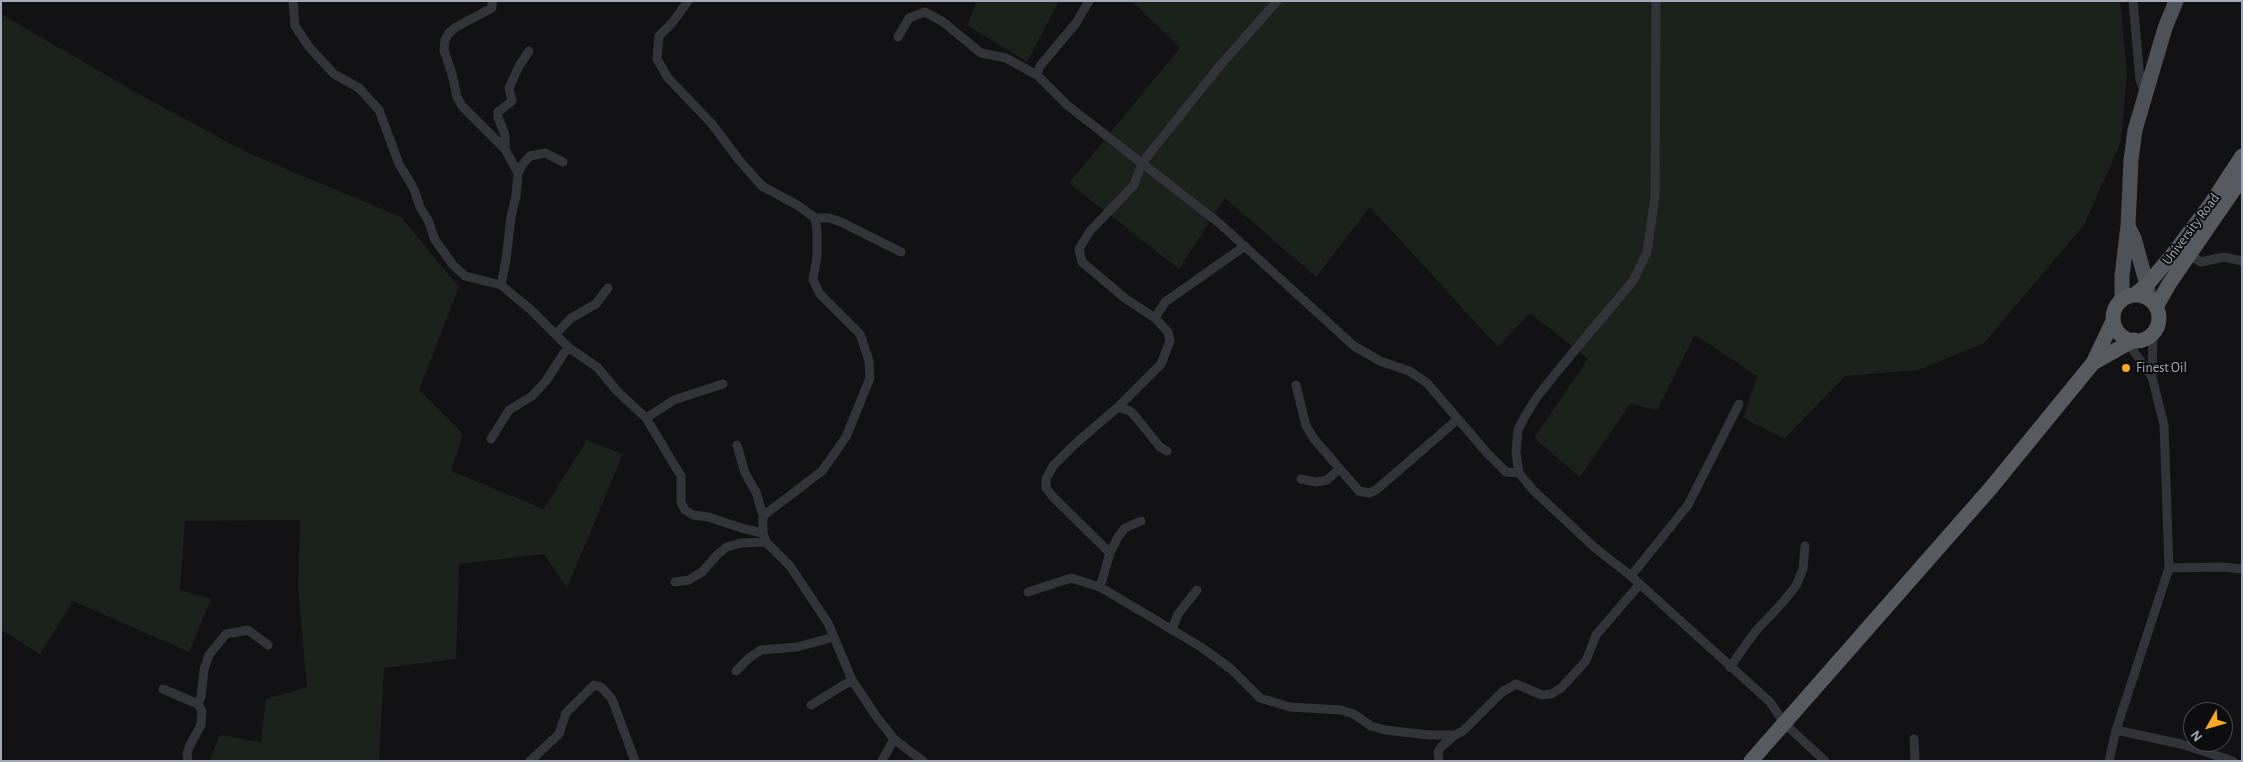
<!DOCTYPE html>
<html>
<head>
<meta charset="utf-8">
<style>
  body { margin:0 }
  #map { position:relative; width:2243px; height:762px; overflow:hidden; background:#121214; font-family:"Alegreya Sans",sans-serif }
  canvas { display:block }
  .frame { position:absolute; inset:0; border:2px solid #a3a9b5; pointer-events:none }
  .north { position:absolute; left:2183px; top:702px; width:50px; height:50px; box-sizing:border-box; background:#0d0d0f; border:1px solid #494b51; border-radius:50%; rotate:232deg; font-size:14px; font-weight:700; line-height:20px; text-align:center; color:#a3a9b5 }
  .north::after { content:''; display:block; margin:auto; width:18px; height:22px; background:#fba922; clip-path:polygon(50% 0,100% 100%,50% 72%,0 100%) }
</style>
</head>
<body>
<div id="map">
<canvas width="2243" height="762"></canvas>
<div class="frame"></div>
<div class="north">N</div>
</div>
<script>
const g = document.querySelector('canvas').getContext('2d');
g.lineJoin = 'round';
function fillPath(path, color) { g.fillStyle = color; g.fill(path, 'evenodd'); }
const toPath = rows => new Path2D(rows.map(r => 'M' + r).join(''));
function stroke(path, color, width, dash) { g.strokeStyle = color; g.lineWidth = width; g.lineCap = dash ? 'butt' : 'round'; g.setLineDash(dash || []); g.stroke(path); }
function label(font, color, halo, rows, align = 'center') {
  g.font = font + ' "Alegreya Sans",sans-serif'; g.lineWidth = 4; g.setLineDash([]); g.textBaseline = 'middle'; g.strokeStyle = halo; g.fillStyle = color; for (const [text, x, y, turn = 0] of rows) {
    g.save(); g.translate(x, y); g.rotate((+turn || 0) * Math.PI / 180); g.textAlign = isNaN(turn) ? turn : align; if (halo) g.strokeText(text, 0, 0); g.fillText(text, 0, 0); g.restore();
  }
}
const green = toPath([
  [977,1,1059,1,1027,62,967,25],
  [1132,1,2120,1,2127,71,2121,142,2084,225,1984,343,1919,370,1845,376,1784,439,1743,418,1757,376,1695,335,1657,410,1630,404,1580,477,1534,438,1588,359,1530,313,1498,347,1370,207,1316,277,1225,198,1179,269,1069,183,1180,48],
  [1,14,137,93,246,152,401,217,459,287,419,390,463,434,451,471,544,509,587,440,623,454,567,588,544,554,459,564,456,659,384,668,379,761,209,761,220,735,261,742,266,699,307,687,298,587,300,520,185,521,180,590,211,599,189,652,73,601,40,654,1,630]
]);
const minor = toPath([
  [293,1,295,26,309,47,334,74,359,88,379,110,399,164,414,189,420,207,428,220,435,240,453,265,465,276,501,285,531,310,568,347,597,367,617,391,646,418,681,476,681,502,685,510,693,515,708,517,741,528,763,533],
  [492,1,492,8,456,27,449,33,445,40,444,50,452,74,457,97,462,106,505,149],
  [688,1,673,22,659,36,657,59,668,78,712,124,739,160,762,186,797,205,815,218,817,230,817,257,813,279,819,293,860,334,869,361,870,378,846,437,822,471,763,516,763,533,766,542,790,566,828,623,852,680,876,716,894,739,923,761],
  [2133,1,2140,80,2145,93],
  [898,37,909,18,925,12,943,22,981,53,1006,58,1037,75,1067,105,1219,223,1354,346,1380,361,1409,371,1427,383,1488,454,1506,472,1519,473,1533,490,1594,547,1631,576,1770,702,1784,723,1825,761],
  [1037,75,1040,66,1076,23,1089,1],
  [518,173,505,149,505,135,498,117,498,112,512,101,509,88,519,66,529,51],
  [815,218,829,218,841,222,901,252],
  [2190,255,2201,262,2224,257,2242,261],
  [501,285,506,260,511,217,516,196,518,173,522,165,530,156,545,153,563,162],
  [1155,318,1126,299,1082,262,1079,249,1090,231,1134,185,1142,163,1218,68,1277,1],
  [556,334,571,318,596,304,608,288],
  [2123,336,2152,377],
  [1296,385,1306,426,1314,439,1359,491,1369,493,1376,490,1458,419],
  [1118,407,1130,411,1135,416,1160,447,1167,451],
  [646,418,674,400,723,384],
  [491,439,509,410,532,396,546,381,568,347],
  [737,445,745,473,756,492,763,516],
  [1519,473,1516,453,1518,430,1524,418,1537,397,1560,368,1633,281,1647,252,1655,197,1656,1],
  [1301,479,1316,482,1327,480,1339,469],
  [1110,553,1053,497,1046,488,1046,479,1053,466,1075,444,1118,407,1161,364,1170,341,1168,332,1155,318,1165,302,1245,246],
  [2169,568,2223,567,2242,569],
  [1631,576,1688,505,1739,404],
  [675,582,689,580,702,572,718,554,727,547,741,543,766,542],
  [1100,587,1110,553,1118,537,1125,528,1141,521],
  [1028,592,1071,578,1100,587,1201,647,1231,669,1260,698,1290,707,1341,710,1354,714,1371,726,1385,730,1429,735,1455,735],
  [1172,630,1178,614,1197,590],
  [1730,667,1755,632,1783,602,1796,586,1803,569,1805,546],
  [736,671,749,658,761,650,797,647,834,637],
  [163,689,198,704,202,711,201,725,190,745,187,753,188,761],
  [198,704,201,697,204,670,209,655,226,634,248,630,268,645],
  [811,705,852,680],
  [2116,730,2181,744,2233,761],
  [1914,739,1915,761],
  [530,761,559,734,566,713,594,685,601,687,612,699,635,761],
  [882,761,894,739],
  [1439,761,1438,752,1441,747,1455,735,1463,731,1502,692,1516,684,1542,695,1551,694,1561,688,1586,661,1596,635,1639,585],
  [2109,761,2116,730,2169,568,2164,425,2152,377,2153,332]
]);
const primary = toPath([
  [2129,228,2134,238,2147,285,2149,299],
  [2122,300,2122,276,2128,226,2131,160,2135,130,2165,28,2176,1]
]);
const trunk = toPath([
  [2134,295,2147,285,2173,254,2210,205,2242,156],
  '2113 318a23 23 0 1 1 46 0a23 23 0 1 1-46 0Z',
  [2156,307,2169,284,2242,178],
  [2093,363,2134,340],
  [1751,761,1990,489,2093,363,2113,321]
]);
const markers = [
  [2126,368,5,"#fba922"]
];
const streetNames = [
  ["University Road",2191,229,-53]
];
const poiNames = [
  ["Finest Oil",2136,368]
];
fillPath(green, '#1a221b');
stroke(minor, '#333439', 9);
stroke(primary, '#4f5158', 15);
stroke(trunk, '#575a61', 15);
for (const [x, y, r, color] of markers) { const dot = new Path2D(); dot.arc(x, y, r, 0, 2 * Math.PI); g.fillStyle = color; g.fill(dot); stroke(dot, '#0d0d0f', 2); }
label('14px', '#a3a9b5', '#0d0d0f', streetNames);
label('14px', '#a3a9b5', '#0d0d0f', poiNames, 'left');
</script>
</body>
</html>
